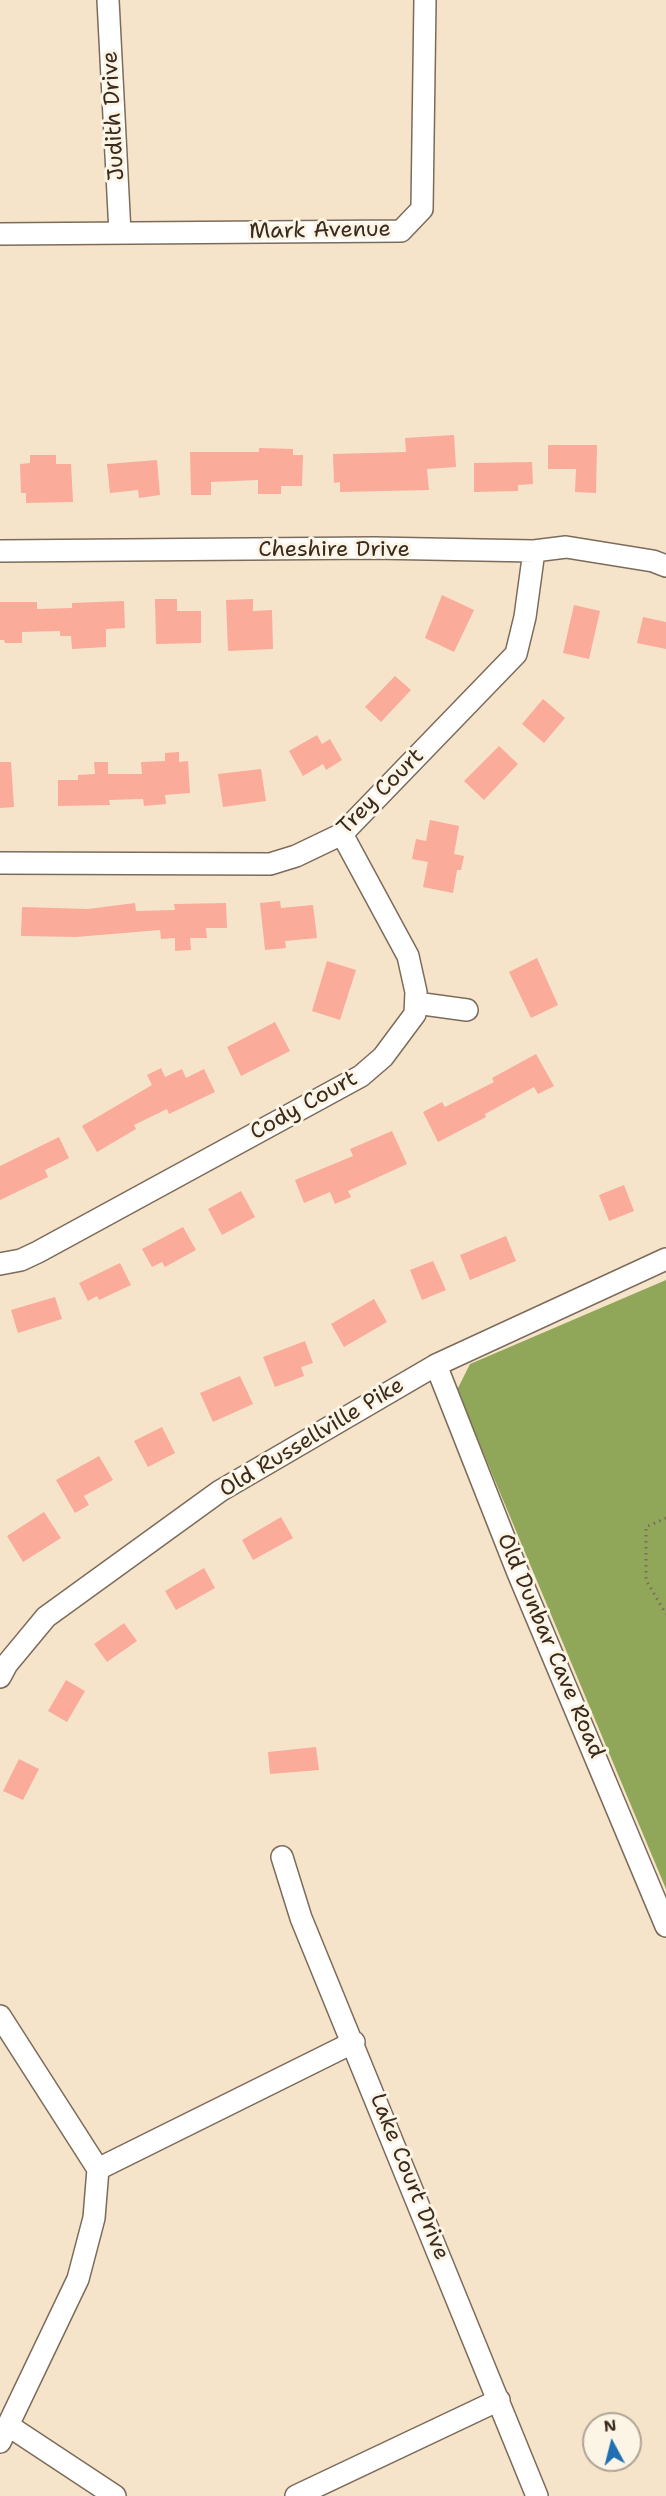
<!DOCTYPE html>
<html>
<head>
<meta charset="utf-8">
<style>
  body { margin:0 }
  #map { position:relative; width:666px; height:2496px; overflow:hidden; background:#f6e4ca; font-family:"Shantell Sans",sans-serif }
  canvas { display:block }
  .north { position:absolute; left:582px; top:2412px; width:60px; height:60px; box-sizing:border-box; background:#fcf5e5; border:2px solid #afa495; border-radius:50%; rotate:353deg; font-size:16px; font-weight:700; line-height:24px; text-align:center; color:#3b2a1e }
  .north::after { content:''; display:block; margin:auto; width:21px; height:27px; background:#1f6fb2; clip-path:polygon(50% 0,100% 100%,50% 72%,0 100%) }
</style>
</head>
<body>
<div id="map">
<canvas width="666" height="2496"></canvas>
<div class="north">N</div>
</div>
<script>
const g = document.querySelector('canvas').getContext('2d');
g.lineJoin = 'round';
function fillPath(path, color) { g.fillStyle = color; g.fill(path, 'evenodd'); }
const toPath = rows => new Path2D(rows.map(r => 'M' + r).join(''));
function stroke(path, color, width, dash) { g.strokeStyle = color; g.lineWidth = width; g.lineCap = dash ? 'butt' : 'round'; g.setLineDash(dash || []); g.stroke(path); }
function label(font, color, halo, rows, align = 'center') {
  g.font = font + ' "Shantell Sans",sans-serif'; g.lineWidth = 6; g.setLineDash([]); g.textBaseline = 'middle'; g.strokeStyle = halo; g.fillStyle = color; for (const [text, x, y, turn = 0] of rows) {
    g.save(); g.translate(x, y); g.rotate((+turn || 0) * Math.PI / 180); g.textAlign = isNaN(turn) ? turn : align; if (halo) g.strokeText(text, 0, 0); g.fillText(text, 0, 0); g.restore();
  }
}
const forest = toPath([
  [666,1280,666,1889,457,1390,470,1364]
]);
const building = toPath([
  [454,435,456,467,427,469,429,490,340,492,340,482,334,483,333,454,406,452,405,438],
  [548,445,597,445,596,493,575,492,576,469,548,469],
  [259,448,293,449,293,455,303,455,302,486,281,486,281,494,258,494,258,480,211,482,211,495,191,495,190,452,259,452],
  [30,455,56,455,56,464,71,464,73,502,26,503,26,493,21,493,20,464,30,463],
  [157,460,160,495,139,498,138,490,110,493,107,464],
  [532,462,533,484,518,485,518,491,474,492,474,463],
  [442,595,474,610,454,652,425,638],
  [155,599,177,599,177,611,201,611,201,643,156,644],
  [253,599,253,611,272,610,273,649,228,651,226,600],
  [124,601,125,628,106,629,106,647,72,649,71,636,60,636,60,631,22,632,22,643,5,643,4,640,0,640,0,602,37,602,37,609,72,608,72,603],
  [574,605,600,611,589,659,563,653],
  [643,617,666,622,666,649,637,643],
  [395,676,411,690,381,722,365,707],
  [543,699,565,718,544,743,522,724],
  [317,735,322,744,330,739,342,760,326,770,323,764,303,776,289,751],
  [499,746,518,764,484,800,464,781],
  [179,752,179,762,188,761,190,793,165,795,166,804,144,806,143,799,109,800,110,805,58,806,58,780,78,780,78,775,95,774,94,762,108,762,108,774,142,774,141,762,165,761,165,753],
  [0,762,11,762,14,807,0,808],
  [261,769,266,801,223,807,218,774],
  [430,820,459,826,454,854,464,856,461,870,457,870,453,893,423,887,428,862,412,859,416,839,426,841],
  [280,901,281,908,313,905,317,938,285,941,286,948,265,950,260,903],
  [135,903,136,911,175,910,174,904,226,903,227,928,206,928,207,938,190,938,191,950,175,951,175,938,161,939,160,930,76,937,21,936,22,907,88,909],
  [537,958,558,1005,531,1018,509,972],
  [327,961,356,970,340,1020,312,1011],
  [275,1022,290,1051,241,1076,227,1047],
  [536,1054,554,1086,538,1094,534,1087,485,1114,486,1117,438,1142,423,1112,442,1102,445,1107,494,1082,492,1078],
  [161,1068,165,1077,182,1069,186,1078,204,1069,215,1092,169,1114,167,1109,134,1125,136,1129,97,1152,82,1126,152,1085,147,1075],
  [392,1131,407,1164,348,1191,351,1197,335,1204,330,1192,304,1203,295,1180,353,1156,350,1149],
  [59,1137,69,1158,45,1170,48,1177,0,1200,0,1166],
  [624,1185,634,1211,609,1221,599,1195],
  [241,1191,255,1217,222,1235,208,1209],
  [183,1227,196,1250,165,1267,162,1262,152,1267,142,1249],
  [506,1236,516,1261,470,1280,460,1255],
  [433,1261,446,1290,422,1300,410,1270],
  [120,1263,131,1285,99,1300,97,1296,88,1301,79,1283],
  [55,1297,62,1319,18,1333,11,1310],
  [374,1299,387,1322,344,1347,331,1324],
  [305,1341,313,1363,301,1367,304,1376,275,1387,263,1357],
  [240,1376,253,1404,213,1422,200,1393],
  [162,1427,175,1453,148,1467,134,1441],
  [99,1456,113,1480,84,1496,89,1505,75,1513,56,1480],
  [44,1512,61,1538,23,1562,7,1536],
  [281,1517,293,1538,253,1560,242,1540],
  [204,1568,215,1588,176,1610,165,1591],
  [124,1623,137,1641,107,1662,94,1644],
  [66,1680,85,1691,67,1722,48,1711],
  [316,1747,319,1770,270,1774,268,1752],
  [19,1759,39,1769,23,1800,3,1791]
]);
const path = toPath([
  [666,1518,646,1527,646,1580,666,1614]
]);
const minor = toPath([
  [108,0,120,233],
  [0,234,401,231,422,209,425,0],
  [0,551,374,548,534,551,566,547,653,561,666,566],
  [0,863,270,864,296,856,342,834,516,654,525,617,534,551],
  [416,1003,467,1010],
  [0,1264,21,1260,38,1252,361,1076,383,1057,415,1014,416,992,408,956,342,834],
  [436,1365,518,1573,666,1926],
  [0,1677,7,1664,46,1617,220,1491,436,1365,666,1259],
  [282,1857,301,1918,537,2496],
  [0,2016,98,2169,94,2218,78,2279,0,2442],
  [98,2169,354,2042],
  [9,2426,115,2496],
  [296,2496,499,2400]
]);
const streetNames = [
  ["Judith Drive",114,116,-93],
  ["Mark Avenue",320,231,-1],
  ["Cheshire Drive",334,550],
  ["Trey Court",381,792,-45],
  ["Cody Court",304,1106,-29],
  ["Old Russellville Pike",312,1438,-31],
  ["Old Dunbar Cave Road",550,1646,67],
  ["Lake Court Drive",409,2177,68]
];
fillPath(forest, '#90a759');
fillPath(building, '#faab9a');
stroke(minor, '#7c6b5a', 24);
stroke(path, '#7c6b5a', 3, [1.5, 4.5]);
stroke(minor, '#fff', 21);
label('22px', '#3b2a1e', '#fcf5e5', streetNames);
</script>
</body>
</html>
